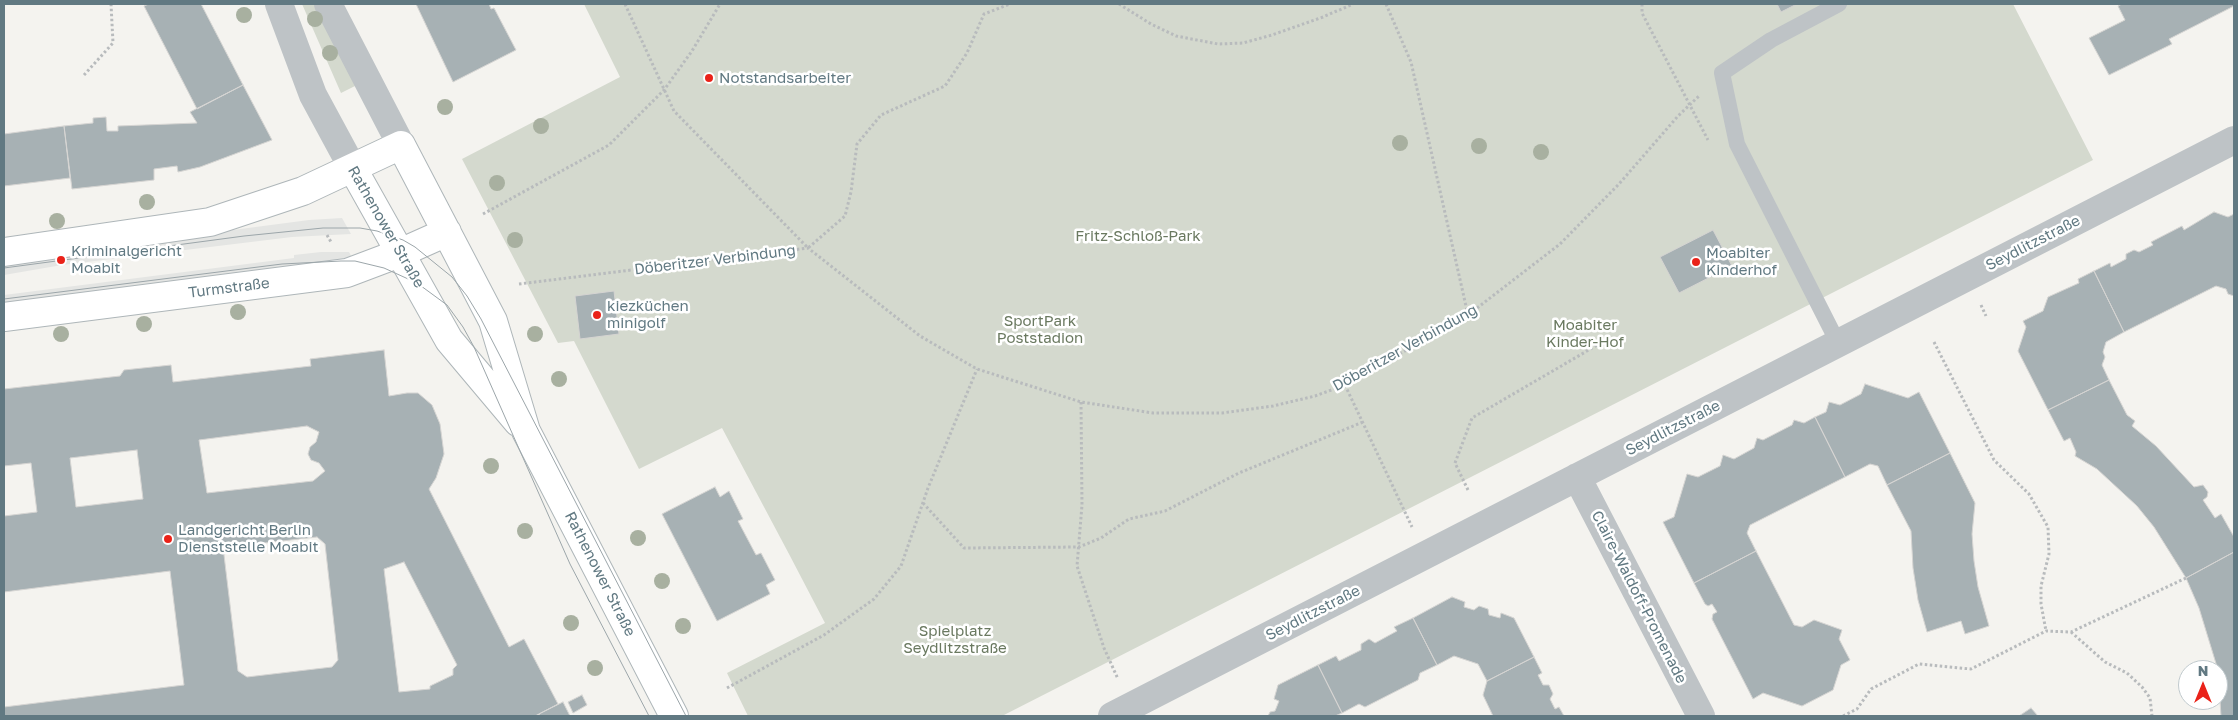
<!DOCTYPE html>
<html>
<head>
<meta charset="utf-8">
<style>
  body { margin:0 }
  #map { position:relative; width:2238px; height:720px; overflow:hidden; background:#f4f3ef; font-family:"Golos Text",sans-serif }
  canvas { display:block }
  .frame { position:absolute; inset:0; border:5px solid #617982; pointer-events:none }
  .north { position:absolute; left:2178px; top:660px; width:50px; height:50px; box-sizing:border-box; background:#fff; border:1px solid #c0c9cd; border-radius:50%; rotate:0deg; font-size:14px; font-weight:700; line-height:20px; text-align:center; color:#617982 }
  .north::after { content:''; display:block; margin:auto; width:18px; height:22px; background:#ea2219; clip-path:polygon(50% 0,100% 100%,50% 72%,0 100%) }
</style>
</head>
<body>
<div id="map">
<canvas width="2238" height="720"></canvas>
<div class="frame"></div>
<div class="north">N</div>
</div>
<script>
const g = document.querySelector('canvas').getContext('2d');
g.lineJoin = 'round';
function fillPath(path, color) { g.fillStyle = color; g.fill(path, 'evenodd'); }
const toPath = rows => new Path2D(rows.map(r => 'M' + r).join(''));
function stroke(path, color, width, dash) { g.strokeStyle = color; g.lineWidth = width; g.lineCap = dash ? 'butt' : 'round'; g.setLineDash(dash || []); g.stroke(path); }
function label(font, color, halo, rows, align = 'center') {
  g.font = font + ' "Golos Text",sans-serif'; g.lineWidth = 5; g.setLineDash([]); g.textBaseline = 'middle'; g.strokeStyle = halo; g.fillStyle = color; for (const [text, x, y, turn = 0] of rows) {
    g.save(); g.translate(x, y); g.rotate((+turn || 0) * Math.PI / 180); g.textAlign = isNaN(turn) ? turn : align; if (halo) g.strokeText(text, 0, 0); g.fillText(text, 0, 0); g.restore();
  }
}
const built = toPath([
  [342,218,351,234,292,237,62,265,4,275,4,260,309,220],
  [321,252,349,252,356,265,4,309,4,295,294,258,294,255]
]);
const green = toPath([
  [302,4,316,4,357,85,341,93],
  [584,4,2013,4,2093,160,1002,716,748,716,727,673,825,623,789,554,722,428,639,469,574,341,558,343,462,159,620,77]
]);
const building = toPath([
  [149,4,201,4,243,85,197,109,144,6,149,4],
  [416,4,489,4,491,9,494,8,516,50,453,82,416,4],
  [1777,4,1797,4,1781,12,1777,4],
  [2122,4,2234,4,2234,6,2169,39,2172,44,2109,75,2089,38,2125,20,2118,6,2122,4],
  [243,85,272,140,200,167,178,172,177,166,154,169,154,180,72,189,64,126,93,123,93,118,106,117,107,131,118,131,118,126,197,123,190,112,243,85],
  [64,126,70,178,4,186,4,134,64,126],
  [2214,212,2228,217,2234,214,2234,296,2228,294,2226,289,2216,286,2124,332,2094,271,2110,263,2111,267,2126,259,2126,254,2134,250,2139,252,2153,245,2151,242,2182,226,2184,230,2214,212],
  [1713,230,1732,266,1679,293,1660,257,1713,230],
  [2094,271,2124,332,2106,342,2103,352,2105,357,2102,365,2109,380,2048,410,2018,351,2026,327,2023,321,2043,311,2048,297,2079,283,2078,279,2094,271],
  [614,291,619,334,580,339,575,296,614,291],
  [384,350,389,396,407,393,418,393,432,405,440,424,444,454,436,478,429,489,509,647,524,639,558,704,535,716,4,716,4,707,184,685,170,571,4,592,4,516,37,512,31,463,4,466,4,389,120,376,124,370,171,365,173,382,311,366,310,359,384,350],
  [307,426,319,432,316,442,310,447,308,454,311,460,319,463,325,471,313,481,207,493,199,440,307,426],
  [137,450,143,499,76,507,70,458,137,450],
  [317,537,325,544,338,660,332,667,247,677,238,671,224,555,230,547,317,537],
  [404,562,457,665,453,669,453,675,430,686,430,689,399,692,384,569,404,562],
  [2109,380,2127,415,2135,421,2132,426,2156,446,2194,487,2203,485,2208,492,2207,497,2203,500,2215,518,2221,514,2234,537,2234,552,2186,578,2154,527,2137,506,2097,469,2075,456,2076,452,2070,438,2064,441,2048,410,2109,380],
  [1865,384,1908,398,1919,392,1950,453,1887,485,1878,466,1870,464,1845,477,1815,417,1826,412,1829,402,1840,405,1861,394,1865,384],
  [1815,417,1845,477,1750,525,1747,533,1756,551,1694,583,1663,522,1674,517,1687,474,1698,477,1720,466,1723,455,1734,459,1754,448,1757,438,1763,440,1792,425,1794,420,1804,423,1815,417],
  [1950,453,1975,503,1972,534,1974,561,1978,587,1989,626,1965,634,1961,621,1927,632,1918,600,1913,568,1911,531,1887,485,1950,453],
  [715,487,720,497,729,491,743,519,738,521,756,555,761,553,775,580,766,585,770,594,717,621,662,514,715,487],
  [1756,551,1794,625,1802,627,1814,620,1842,630,1839,639,1850,660,1841,665,1833,690,1802,706,1763,693,1753,699,1712,619,1713,614,1717,612,1712,604,1708,606,1705,604,1694,583,1756,551],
  [2234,552,2234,716,2221,716,2218,670,2199,608,2186,578,2234,552],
  [1452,597,1465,602,1464,607,1474,610,1479,606,1488,609,1489,615,1500,618,1501,613,1514,618,1534,657,1487,681,1478,664,1454,656,1437,665,1413,618,1452,597],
  [1413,618,1437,665,1420,673,1418,680,1365,707,1359,704,1342,713,1318,665,1336,656,1339,661,1361,650,1361,644,1369,639,1375,643,1397,631,1394,627,1413,618],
  [1534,657,1542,673,1538,675,1543,685,1549,685,1553,694,1550,699,1555,709,1559,707,1564,716,1493,716,1483,695,1487,681,1534,657],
  [1318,665,1342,713,1335,716,1268,716,1270,712,1275,711,1279,701,1274,699,1278,685,1318,665],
  [582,695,587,705,573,713,568,702,582,695],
  [563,702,570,716,540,716,539,714,563,702],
  [2031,708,2038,716,2019,716,2031,708]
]);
const path = toPath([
  [625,4,674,111,808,248,845,216,851,192,857,144,881,115,945,86,967,53,984,14,1010,4],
  [1119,4,1151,24,1176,36,1218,44,1243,43,1272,35,1323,17,1353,4],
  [1386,4,1411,62,1468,315],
  [1642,4,1642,13,1708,140],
  [84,75,113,43,111,4],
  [483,214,609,145,664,90,692,51,720,4],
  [327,235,331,242],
  [519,284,808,248,920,336,977,369,1081,402,1153,413,1222,413,1273,406,1315,396,1345,385,1468,315,1560,244,1619,184,1678,116,1700,95],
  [1981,305,1986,316],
  [1934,342,1994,460,2029,494,2048,527,2049,554,2041,586,2041,604,2046,631],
  [1345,385,1412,527],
  [1081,402,1082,505,1077,566,1104,648,1118,679],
  [1468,490,1455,463,1472,418,1611,337],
  [923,503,964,548,1079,547,1101,538,1129,519,1165,511,1239,473,1363,422],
  [2071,632,2105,662,2127,673,2142,687,2150,698,2152,716],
  [727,688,824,635,874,599,901,566,928,488,977,369],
  [1843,716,1857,709,1871,689,1919,664,1971,669,2046,631,2071,632,2186,578]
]);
const service = toPath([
  [1838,343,1737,144,1722,73,1771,40,1839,4]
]);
const minor = toPath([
  [1577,477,1701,716],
  [1112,716,2234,140]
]);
const tertiary = toPath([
  [279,4,313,95,353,169],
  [328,4,401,145]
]);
const secondary = toPath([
  [353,169,449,340,518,422],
  [4,252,210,222,303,191,401,145,493,321,526,431,674,716],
  [4,317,347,273,400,253,447,232]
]);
const tram = toPath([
  [4,268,244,236,323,228,360,228,377,231,403,240,415,247,452,277,467,296,481,319,686,716],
  [4,299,282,264,341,261,355,261,384,268,417,283,447,305,463,327,474,347,570,564,649,716]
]);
const trees = [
  [244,15],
  [315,19],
  [330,53],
  [445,107],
  [541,126],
  [1400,143],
  [1479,146],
  [1541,152],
  [497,183],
  [147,202],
  [57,221],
  [515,240],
  [238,312],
  [144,324],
  [61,334],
  [535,334],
  [559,379],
  [491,466],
  [525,531],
  [638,538],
  [662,581],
  [571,623],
  [683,626],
  [595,668]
];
const markers = [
  [709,78,5,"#ea2219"],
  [61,260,5,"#ea2219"],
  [1696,262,5,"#ea2219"],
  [597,315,5,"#ea2219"],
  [168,539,5,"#ea2219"]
];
const poiNames = [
  ["Notstandsarbeiter",719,78],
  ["Kriminalgericht",71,251],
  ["Moabit",71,268],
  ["Moabiter",1706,253],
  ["Kinderhof",1706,270],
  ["kiezküchen",607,306],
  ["minigolf",607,323],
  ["Landgericht Berlin",178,530],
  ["Dienststelle Moabit",178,547]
];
const streetNames = [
  ["Rathenower Straße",386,227,60],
  ["Seydlitzstraße",2033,243,-27],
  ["Döberitzer Verbindung",715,260,-7],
  ["Turmstraße",229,288,-7],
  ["Döberitzer Verbindung",1405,348,-29],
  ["Seydlitzstraße",1673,428,-27],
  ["Rathenower Straße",600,574,63],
  ["Claire-Waldoff-Promenade",1639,597,63],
  ["Seydlitzstraße",1313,613,-27]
];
const parkNames = [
  ["Fritz-Schloß-Park",1138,236],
  ["SportPark",1040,321],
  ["Poststadion",1040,338],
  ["Moabiter",1585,325],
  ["Kinder-Hof",1585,342],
  ["Spielplatz",955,631],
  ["Seydlitzstraße",955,648]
];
fillPath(built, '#e4e5e3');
fillPath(green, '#d4d9ce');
fillPath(building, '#a7b1b4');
stroke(building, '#d5d4d2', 1);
stroke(secondary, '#aeb6b9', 30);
stroke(path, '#b8bbbd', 3, [2.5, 2.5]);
stroke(service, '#bec3c6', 16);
stroke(minor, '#bec3c6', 28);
stroke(tertiary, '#bec3c6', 28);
stroke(secondary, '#fff', 28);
stroke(tram, '#9ca6aa', 1);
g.fillStyle = '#a8b0a0';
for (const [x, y] of trees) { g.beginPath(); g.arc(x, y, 8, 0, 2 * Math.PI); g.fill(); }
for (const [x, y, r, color] of markers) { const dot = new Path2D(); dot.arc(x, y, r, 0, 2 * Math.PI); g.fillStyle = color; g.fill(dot); stroke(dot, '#fff', 2); }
label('15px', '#617982', '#fff', poiNames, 'left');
label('15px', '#617982', '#fff', streetNames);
label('15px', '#6a7960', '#fff', parkNames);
</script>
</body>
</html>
